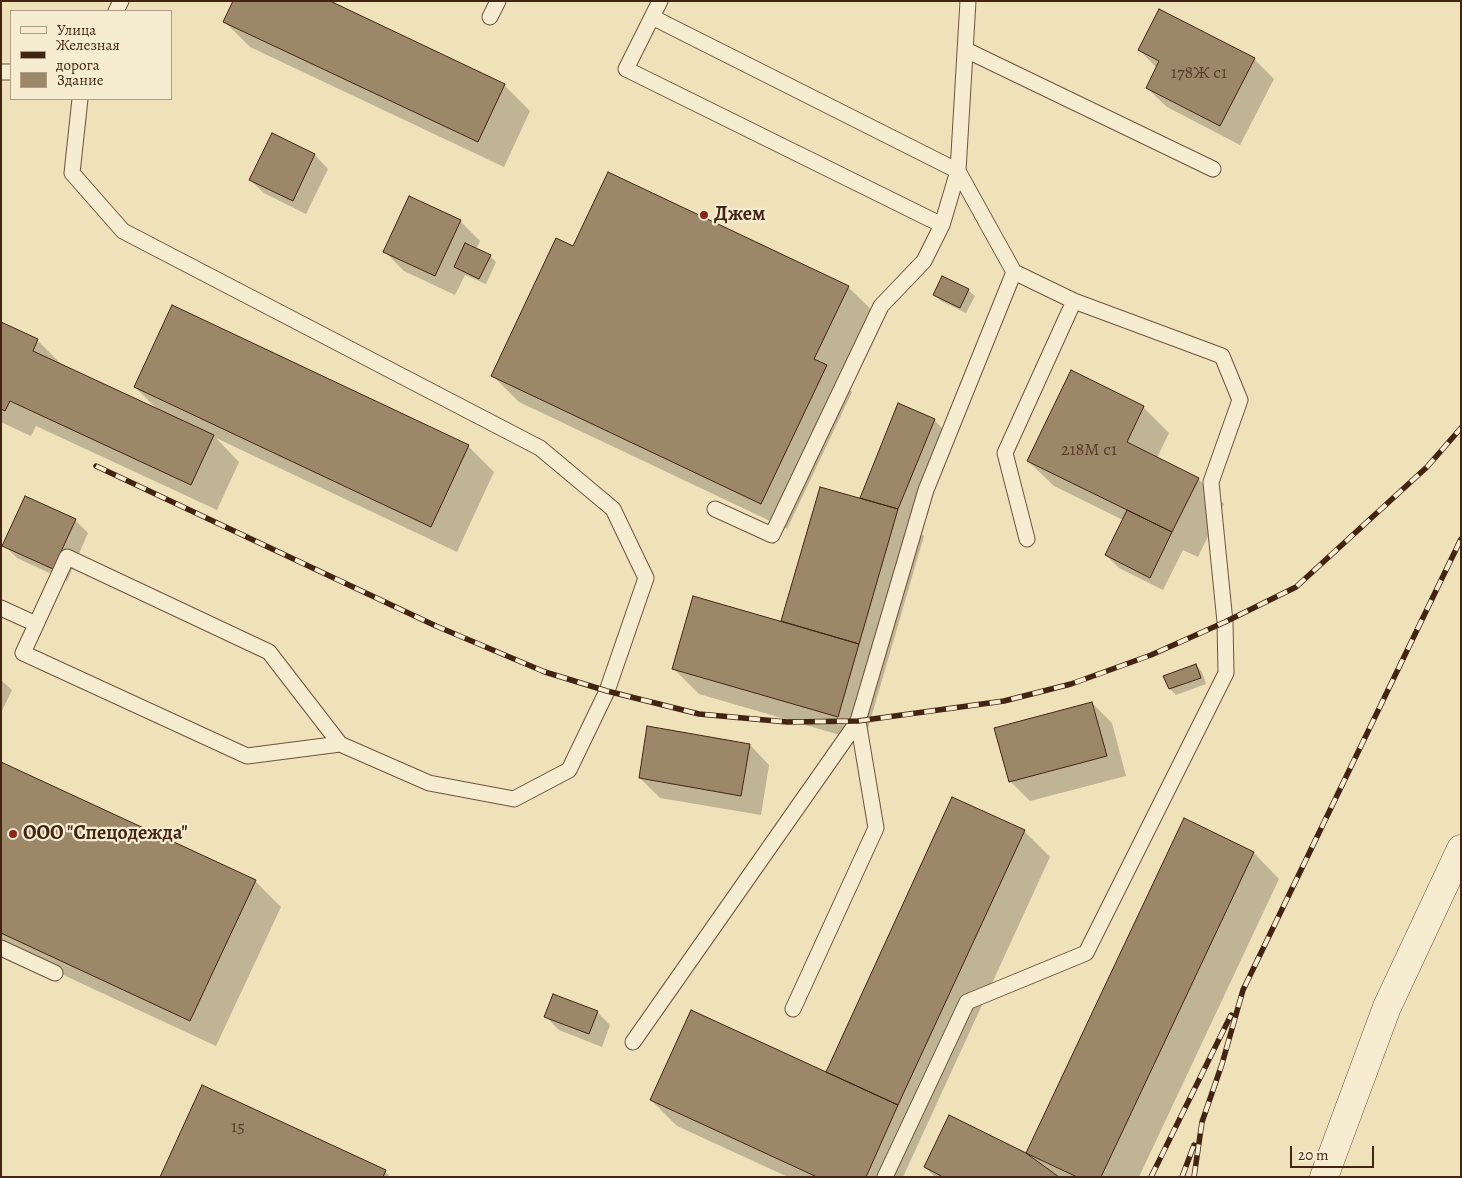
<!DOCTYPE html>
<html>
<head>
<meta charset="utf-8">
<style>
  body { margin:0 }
  #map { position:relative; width:1462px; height:1178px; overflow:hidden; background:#efe2ba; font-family:Alegreya,serif }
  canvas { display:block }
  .frame { position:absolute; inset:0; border:2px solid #432412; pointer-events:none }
  .legend { position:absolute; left:10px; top:10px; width:162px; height:90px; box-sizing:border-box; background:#f5ecd2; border:1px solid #ae9c85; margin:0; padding:6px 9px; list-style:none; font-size:15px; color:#432412 }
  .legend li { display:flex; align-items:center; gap:10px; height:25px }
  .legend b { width:25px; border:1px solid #ae9c85 }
  .scale { position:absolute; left:1290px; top:1146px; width:84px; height:22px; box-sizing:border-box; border:2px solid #432412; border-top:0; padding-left:6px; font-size:15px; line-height:18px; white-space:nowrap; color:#432412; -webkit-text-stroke:4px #f5ecd2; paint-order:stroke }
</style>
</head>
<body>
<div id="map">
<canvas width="1462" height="1178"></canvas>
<div class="frame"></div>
<ul class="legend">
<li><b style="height:6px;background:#f5ecd2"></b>Улица</li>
<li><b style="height:6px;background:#432412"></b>Железная дорога</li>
<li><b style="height:14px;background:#9c8769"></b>Здание</li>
</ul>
<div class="scale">20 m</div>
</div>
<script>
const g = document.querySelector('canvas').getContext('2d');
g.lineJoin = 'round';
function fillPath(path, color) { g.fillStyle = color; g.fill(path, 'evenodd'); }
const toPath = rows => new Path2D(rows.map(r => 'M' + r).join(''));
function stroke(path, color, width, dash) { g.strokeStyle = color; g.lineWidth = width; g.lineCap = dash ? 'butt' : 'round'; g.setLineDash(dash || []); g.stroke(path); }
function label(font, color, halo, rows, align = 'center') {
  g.font = font + ' Alegreya,serif'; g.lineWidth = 4.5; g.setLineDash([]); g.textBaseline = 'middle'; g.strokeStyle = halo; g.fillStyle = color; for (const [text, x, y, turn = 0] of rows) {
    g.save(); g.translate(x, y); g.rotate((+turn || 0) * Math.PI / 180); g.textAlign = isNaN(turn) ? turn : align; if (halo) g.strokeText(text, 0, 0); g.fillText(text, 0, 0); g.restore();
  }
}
const shadow = toPath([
  [225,22,504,85,530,111,504,167,250,47],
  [1139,50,1254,59,1274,79,1240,145,1167,107,1147,88,1157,68],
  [272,135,315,155,328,169,306,214,264,193,250,180],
  [409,198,460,221,480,241,476,249,490,256,496,262,486,284,465,275,455,295,404,271,385,252],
  [574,248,848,287,874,312,841,381,852,392,787,529,519,402,493,376],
  [968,290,975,296,966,313,941,301,935,295],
  [1,324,37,340,64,367,159,411,135,387,468,446,494,472,457,552,216,438,239,462,217,510,36,426,31,436,1,422],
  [1143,407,1169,433,1157,458,1198,479,1224,504,1198,557,1183,550,1163,590,1119,568,1106,555,1123,520,1054,486,1028,461],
  [934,420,954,440,917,530,924,536,864,742,699,694,673,668,782,623,821,488,864,501,861,498],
  [75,520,88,533,67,581,17,558,4,545],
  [1196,665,1202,672,1206,684,1176,695,1170,689],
  [1,680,12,690,1,713],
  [1092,703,1112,723,1126,776,1030,801,1010,781],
  [750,745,769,765,761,815,660,798,640,778],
  [1,763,255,881,281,907,216,1046,1,946],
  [1184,820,1254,853,1279,879,1139,1177,935,1177,925,1167,1027,1155],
  [1024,831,1050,857,903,1177,788,1177,677,1126,651,1100,826,1074],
  [597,1012,610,1025,602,1047,559,1030,546,1017],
  [385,1171,390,1177,161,1177]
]);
const building = toPath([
  [233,1,330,1,505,84,478,142,223,22,233,1],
  [1159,9,1255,58,1220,126,1146,88,1159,61,1138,50,1159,9],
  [272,133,315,154,293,201,249,180,272,133],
  [608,172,849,286,814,359,827,365,761,504,491,376,556,238,573,246,608,172],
  [409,196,461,220,435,276,383,252,409,196],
  [465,243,491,255,479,279,454,267,465,243],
  [942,276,969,289,960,308,933,295,942,276],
  [172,305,469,445,431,527,134,387,172,305],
  [1,322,38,339,33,351,214,435,191,485,10,401,5,411,1,409,1,322],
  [1071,370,1144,406,1127,442,1199,478,1172,532,1027,461,1071,370],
  [898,403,935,419,898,509,860,498,898,403],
  [820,487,898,509,859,644,781,621,820,487],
  [25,496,76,519,53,569,2,546,25,496],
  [1127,510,1172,532,1150,578,1105,555,1127,510],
  [693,596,859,644,838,717,672,669,693,596],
  [1196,664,1201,678,1169,689,1163,676,1196,664],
  [1092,702,1107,756,1009,782,994,728,1092,702],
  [647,726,750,744,741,796,639,778,647,726],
  [1,762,256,880,190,1021,1,933,1,762],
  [952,797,1025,830,898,1105,826,1072,952,797],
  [1184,818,1254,852,1101,1177,1077,1177,1026,1153,1184,818],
  [553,994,598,1011,589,1034,544,1017,553,994],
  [691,1010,898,1105,866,1177,817,1177,650,1100,691,1010],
  [202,1085,386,1170,383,1177,160,1177,202,1085],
  [949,1115,1026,1153,1059,1177,943,1177,924,1167,949,1115]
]);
const service = toPath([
  [116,11,121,1],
  [490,17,498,1],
  [652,17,660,1],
  [966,50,1213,169],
  [1,72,11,72],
  [80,99,72,173,123,231,540,448,613,509,646,578,607,691,569,770,514,799,429,783,340,744,269,652,67,557,23,653,247,756,340,744],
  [715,509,772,535,881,306,924,261,942,225,958,171,968,1],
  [1027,539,1005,453,1074,301],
  [1,608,36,624],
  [1,948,55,973],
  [793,1009,876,828,858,721],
  [633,1042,858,721,926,490,1014,272],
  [885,1177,967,1002,1086,953,1226,673,1225,622,1211,482,1240,400,1222,356,1074,301,1014,272,958,171,652,17,626,69,942,225]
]);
const minor = toPath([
  [1324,1177,1387,1007,1461,849]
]);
const rail = toPath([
  [96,466,436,626,545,672,607,691,699,714,787,722,858,721,1004,701,1071,684,1151,655,1225,622,1296,587,1427,467,1461,428],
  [1151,1177,1231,1015],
  [1182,1177,1194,1145],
  [1194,1177,1202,1122,1222,1064,1243,990,1461,539]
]);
const markers = [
  [704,215,5,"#8f2418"],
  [13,834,5,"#8f2418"]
];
const numberNames = [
  ["178Ж с1",1199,74],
  ["218М с1",1089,451],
  ["15",238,1128]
];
const poiNames = [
  ["Джем",714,215],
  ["ООО \"Спецодежда\"",23,834]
];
fillPath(shadow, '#0003');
fillPath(building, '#9c8769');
stroke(building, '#432412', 1);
stroke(service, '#6e543c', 17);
stroke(minor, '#6e543c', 29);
stroke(service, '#f5ecd2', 15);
stroke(minor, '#f5ecd2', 28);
stroke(rail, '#432412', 5.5);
stroke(rail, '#f5ecd2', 4, [11]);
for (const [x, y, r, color] of markers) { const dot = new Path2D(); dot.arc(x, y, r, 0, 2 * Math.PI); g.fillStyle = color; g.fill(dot); stroke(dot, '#f5ecd2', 2); }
label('18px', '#593d28', null, numberNames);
label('bold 20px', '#432412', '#f5ecd2', poiNames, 'left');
</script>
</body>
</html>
